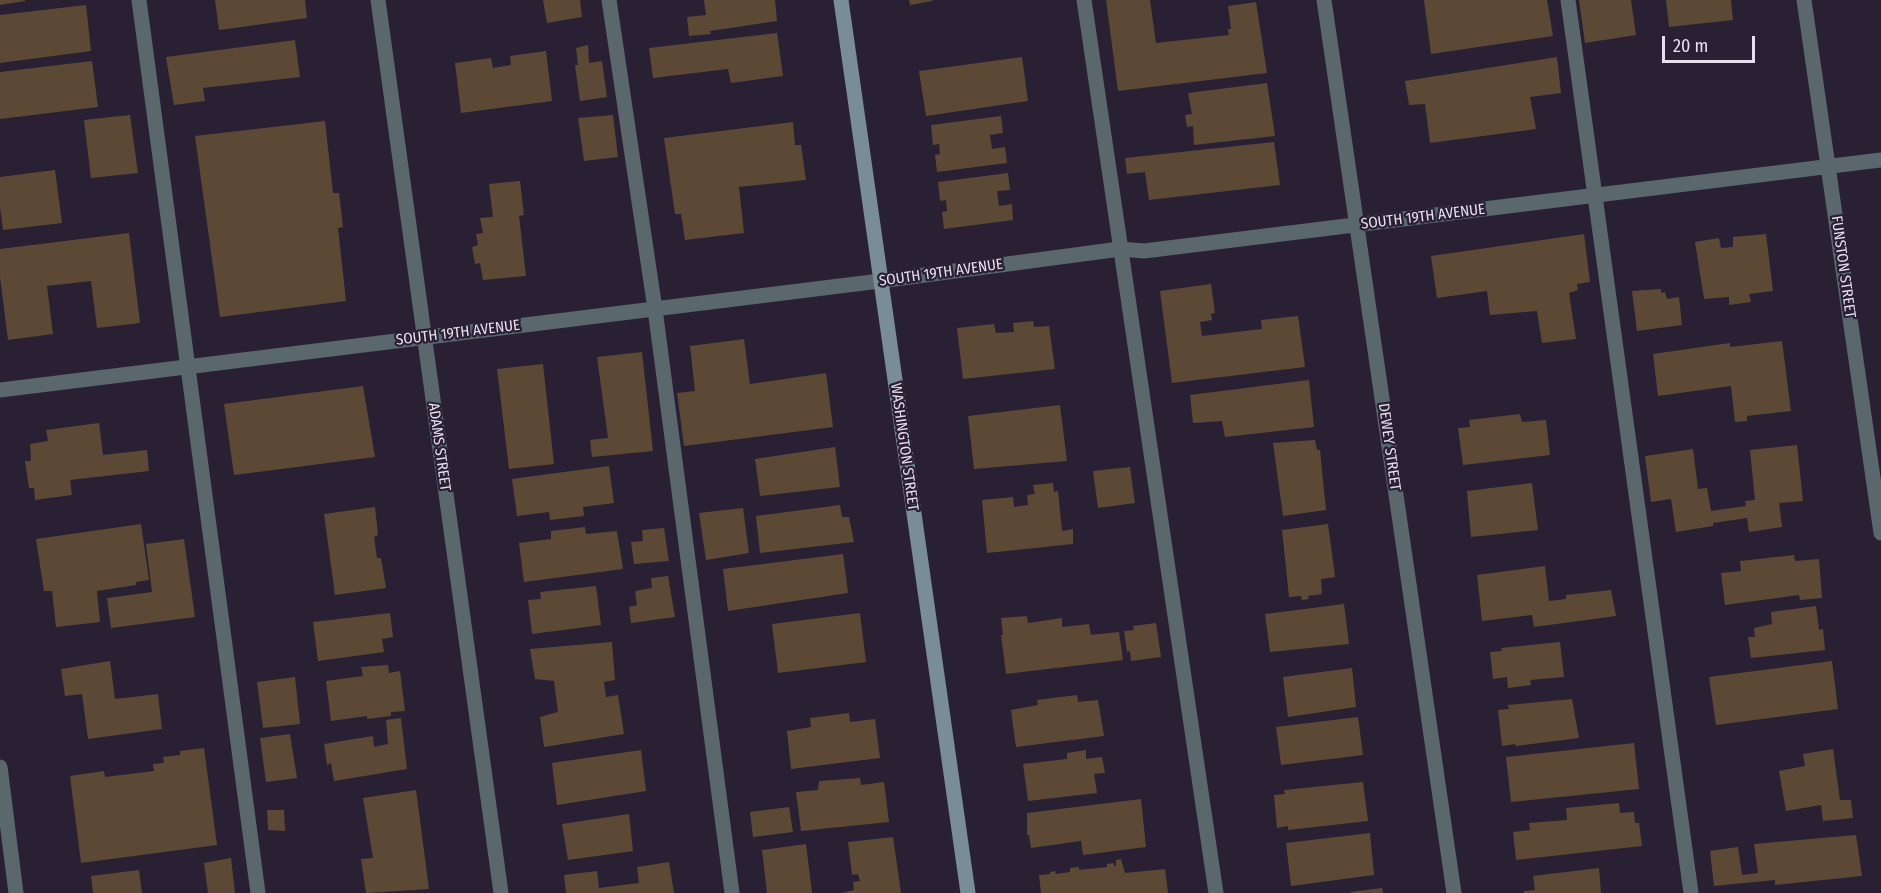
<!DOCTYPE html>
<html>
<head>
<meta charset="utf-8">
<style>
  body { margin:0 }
  #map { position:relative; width:1881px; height:893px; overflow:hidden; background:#2a2034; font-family:"Fira Sans Condensed",sans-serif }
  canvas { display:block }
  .scale { position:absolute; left:1662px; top:36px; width:93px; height:27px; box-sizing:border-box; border:3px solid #e6dfed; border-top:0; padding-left:8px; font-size:18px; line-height:21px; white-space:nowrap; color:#e6dfed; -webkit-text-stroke:4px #2a2034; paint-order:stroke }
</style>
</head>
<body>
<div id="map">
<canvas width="1881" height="893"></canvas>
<div class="scale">20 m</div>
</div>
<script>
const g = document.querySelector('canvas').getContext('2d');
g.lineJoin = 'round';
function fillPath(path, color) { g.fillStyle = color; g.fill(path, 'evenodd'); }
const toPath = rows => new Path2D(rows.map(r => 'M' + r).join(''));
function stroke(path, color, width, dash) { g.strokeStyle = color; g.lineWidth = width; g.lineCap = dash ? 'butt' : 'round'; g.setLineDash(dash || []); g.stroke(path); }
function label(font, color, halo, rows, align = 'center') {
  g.font = font + ' "Fira Sans Condensed",sans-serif'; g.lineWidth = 4.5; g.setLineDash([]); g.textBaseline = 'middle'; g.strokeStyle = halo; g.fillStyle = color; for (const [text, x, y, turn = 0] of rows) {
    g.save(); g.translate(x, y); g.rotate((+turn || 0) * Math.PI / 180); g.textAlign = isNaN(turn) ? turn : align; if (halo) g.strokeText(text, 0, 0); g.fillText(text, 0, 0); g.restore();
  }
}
const building = toPath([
  [0,0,25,0,25,1,0,5],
  [215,0,305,0,307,18,219,30],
  [543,0,580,0,582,17,547,23],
  [704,0,775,0,777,21,710,31,711,34,689,36,687,17,706,15],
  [909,0,932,0,932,1,910,5],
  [1106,0,1150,0,1156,43,1229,35,1228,29,1231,29,1228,6,1256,2,1267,73,1118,91],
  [1424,0,1547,0,1553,36,1431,54],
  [1579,0,1631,0,1636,35,1585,43],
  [1666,0,1731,0,1733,20,1669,27],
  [86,5,91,51,0,63,0,15],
  [777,33,783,76,731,83,728,69,653,78,649,48],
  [295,40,300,77,203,88,205,101,174,105,166,57],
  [588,45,589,63,602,61,607,97,580,101,575,65,578,65,576,48],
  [546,51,552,101,461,113,455,63,491,58,493,68,511,65,510,56],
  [1022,57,1028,101,926,116,919,71],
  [1557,57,1561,93,1530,97,1536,129,1430,143,1425,104,1409,105,1405,81],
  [92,61,98,107,0,119,0,72],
  [1267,83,1275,136,1194,145,1193,126,1187,127,1185,115,1192,114,1188,93],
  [130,115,138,173,91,178,84,120],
  [613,115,618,157,584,161,578,118],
  [1001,116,1003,133,990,135,992,149,1005,147,1007,163,937,172,935,155,940,154,939,144,933,145,931,125],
  [325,121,333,193,339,193,343,227,338,228,346,301,220,317,195,136],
  [793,122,795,145,801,145,806,180,739,187,744,233,685,240,681,214,675,214,664,138],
  [1274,142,1280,185,1149,200,1145,172,1127,174,1125,158],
  [55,170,62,223,3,230,0,207,0,177],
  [1008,173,1010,190,997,191,999,206,1012,204,1013,220,944,229,942,212,947,211,946,200,940,201,938,182],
  [520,181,524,215,519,216,526,276,483,280,480,263,475,264,472,247,478,245,476,234,483,233,480,218,493,217,489,184],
  [129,233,140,323,97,328,91,281,47,286,53,334,8,340,0,277,0,249],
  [1584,234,1590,282,1577,284,1578,290,1569,293,1576,339,1542,343,1537,311,1490,315,1487,291,1437,298,1431,256],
  [1766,234,1773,291,1749,294,1751,302,1729,305,1729,297,1704,299,1695,242,1719,238,1721,248,1733,247,1733,237],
  [1211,284,1215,313,1211,314,1212,320,1200,322,1202,336,1262,329,1261,320,1298,316,1305,367,1172,383,1160,291],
  [1661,289,1661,293,1665,292,1667,299,1679,297,1682,325,1637,331,1632,291],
  [1033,321,1034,327,1049,326,1055,369,963,379,957,328,994,324,996,333,1014,332,1013,323],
  [744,339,750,384,826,373,833,427,684,446,677,393,695,391,690,346],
  [1782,341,1791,411,1747,416,1747,421,1735,422,1731,386,1658,396,1653,354,1730,343,1730,347],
  [642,352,653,451,592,457,590,440,608,438,597,357],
  [543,364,554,464,509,469,497,369],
  [1309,380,1314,427,1225,437,1222,421,1193,423,1190,395],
  [363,386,375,457,234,475,224,404],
  [1060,405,1067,461,974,469,968,416],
  [1520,414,1522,422,1546,420,1550,455,1463,465,1458,428,1470,427,1469,420],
  [99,423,103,455,147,450,149,471,70,480,72,495,35,500,34,488,29,488,25,461,31,461,30,444,48,441,46,430],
  [1315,440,1317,450,1320,450,1326,510,1283,516,1273,443],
  [1797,445,1803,501,1779,503,1782,527,1749,532,1747,518,1713,523,1713,526,1676,532,1671,499,1651,502,1645,456,1693,449,1698,489,1707,488,1711,511,1746,506,1745,501,1755,500,1750,450],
  [835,447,840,487,760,496,755,459],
  [609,466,614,503,583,507,584,516,550,520,549,512,517,516,512,479],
  [1130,467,1135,503,1098,508,1093,471],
  [1053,483,1054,492,1058,491,1062,531,1073,529,1073,544,987,553,982,500,1013,497,1014,507,1028,505,1027,495,1035,494,1033,485],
  [1532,483,1538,530,1471,537,1467,491],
  [840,505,842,517,849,517,854,542,760,553,756,516],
  [375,507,378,535,374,537,377,558,381,558,386,588,335,595,324,514],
  [743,508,749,553,706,560,699,513],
  [141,524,149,580,136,582,136,585,97,591,100,622,56,627,52,591,44,591,36,539],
  [1328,524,1335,577,1321,579,1322,594,1308,596,1309,599,1302,600,1301,596,1289,597,1282,530],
  [585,527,586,534,617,531,623,569,524,582,519,543,551,539,551,531],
  [664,528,669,561,634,564,631,542,643,541,642,530],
  [184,539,195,617,111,628,107,598,152,592,146,544],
  [843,554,848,593,728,611,723,569],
  [1794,555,1795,561,1819,559,1822,598,1800,600,1799,595,1725,605,1721,573,1741,571,1740,561],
  [1545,566,1549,601,1566,599,1566,595,1611,590,1616,616,1534,627,1532,615,1482,621,1477,575],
  [668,576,675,617,631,623,629,607,637,605,635,591,652,588,651,578],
  [596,586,601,625,532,634,528,600,541,599,540,592],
  [1344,604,1349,644,1270,652,1265,614],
  [1816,606,1819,630,1823,629,1825,650,1751,658,1748,637,1755,637,1754,628,1772,624,1771,612],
  [390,613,393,637,382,639,384,652,318,661,313,622],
  [860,613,866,662,778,673,772,624],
  [1027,616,1028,623,1062,618,1062,627,1089,624,1091,635,1119,632,1123,660,1006,674,1001,635,1003,635,1001,618],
  [1156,623,1161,657,1131,661,1130,651,1127,652,1124,631,1134,630,1133,626],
  [612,642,615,680,604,682,606,697,618,695,624,734,544,747,540,717,558,712,554,681,535,679,530,649],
  [1560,642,1564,677,1530,680,1531,685,1508,688,1507,677,1493,679,1490,652,1502,651,1501,648],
  [110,661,115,699,158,694,162,729,88,739,82,694,65,696,61,669],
  [1832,661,1838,709,1716,725,1709,677],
  [388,665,389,673,400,671,405,711,391,712,391,716,367,719,367,716,331,721,326,681,363,676,361,667],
  [1352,668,1356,707,1288,717,1283,677],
  [295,677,300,724,263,728,257,682],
  [1077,695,1078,702,1098,700,1104,736,1016,747,1011,710,1038,705,1037,700],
  [1572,699,1579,738,1516,746,1515,744,1502,746,1498,710,1509,709,1508,705],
  [849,713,850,722,875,719,880,758,791,769,787,731,811,727,810,718],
  [1358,717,1363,755,1281,765,1276,727],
  [401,718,407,769,334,781,331,763,327,765,324,744,373,736,374,747,388,744,386,720],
  [290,734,297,778,266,782,260,738],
  [1634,743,1639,789,1511,802,1506,757],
  [204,748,217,845,81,863,70,776,104,771,105,777,154,771,153,764,164,763,163,757,180,755,180,751],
  [1833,749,1840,800,1851,800,1853,818,1823,821,1821,805,1786,811,1779,771,1805,766,1803,754],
  [641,750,646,791,557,805,552,763],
  [1086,750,1086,759,1102,757,1105,773,1094,774,1097,793,1028,801,1023,764,1067,759,1067,753],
  [860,778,861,785,884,782,889,822,801,831,796,792,818,790,819,781],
  [1363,782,1368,821,1288,830,1288,826,1277,828,1274,795,1285,794,1284,790],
  [416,790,429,889,366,893,361,859,373,858,363,798],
  [1141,799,1146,847,1083,855,1081,841,1031,848,1029,835,1027,835,1027,813],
  [1619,803,1620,813,1634,812,1635,823,1639,823,1642,846,1516,860,1513,832,1530,830,1529,823,1567,820,1566,808],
  [789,807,793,832,753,837,750,812],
  [267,810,284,810,285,831,268,830],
  [629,814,633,851,568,860,562,824],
  [1370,833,1374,875,1291,886,1286,843],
  [1856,835,1862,876,1775,885,1775,880,1714,886,1710,851,1738,847,1742,875,1758,873,1754,844],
  [893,837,901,893,842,893,854,890,853,882,860,881,858,874,852,875,848,842],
  [806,844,812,893,767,893,762,850],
  [231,858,235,893,208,893,204,863],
  [1121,859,1125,873,1165,869,1168,893,1041,893,1039,875,1050,874,1050,872,1055,871,1056,874,1070,872,1070,868,1079,867,1079,870,1107,867,1107,864,1114,863,1114,866,1116,866,1116,860],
  [669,862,674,893,566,893,564,875,597,871,599,888,639,883,637,867],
  [1599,868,1601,893,1524,893,1524,891,1535,890,1533,876],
  [139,870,142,893,93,893,91,876],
  [1382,888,1383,893,1351,893,1351,892]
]);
const lane = toPath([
  [139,0,258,893],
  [609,0,655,309,732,893],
  [1084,0,1216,893],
  [1568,0,1691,893]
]);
const street = toPath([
  [378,0,501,893],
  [1324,0,1454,893],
  [1804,0,1881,533],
  [0,390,880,281,1120,249,1144,251,1881,160],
  [0,767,16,893]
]);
const secondary = toPath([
  [841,0,968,893]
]);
const streetNames = [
  ["SOUTH 19TH AVENUE",1423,217,-7],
  ["FUNSTON STREET",1843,267,82],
  ["SOUTH 19TH AVENUE",941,273,-8],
  ["SOUTH 19TH AVENUE",458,333,-7],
  ["ADAMS STREET",439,447,82],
  ["WASHINGTON STREET",904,447,82],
  ["DEWEY STREET",1389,447,82]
];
fillPath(building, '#5c4935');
stroke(lane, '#5a676d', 15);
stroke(street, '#5a676d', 15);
stroke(secondary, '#788d95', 15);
label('15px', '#e6dfed', '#2a2034', streetNames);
</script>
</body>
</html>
